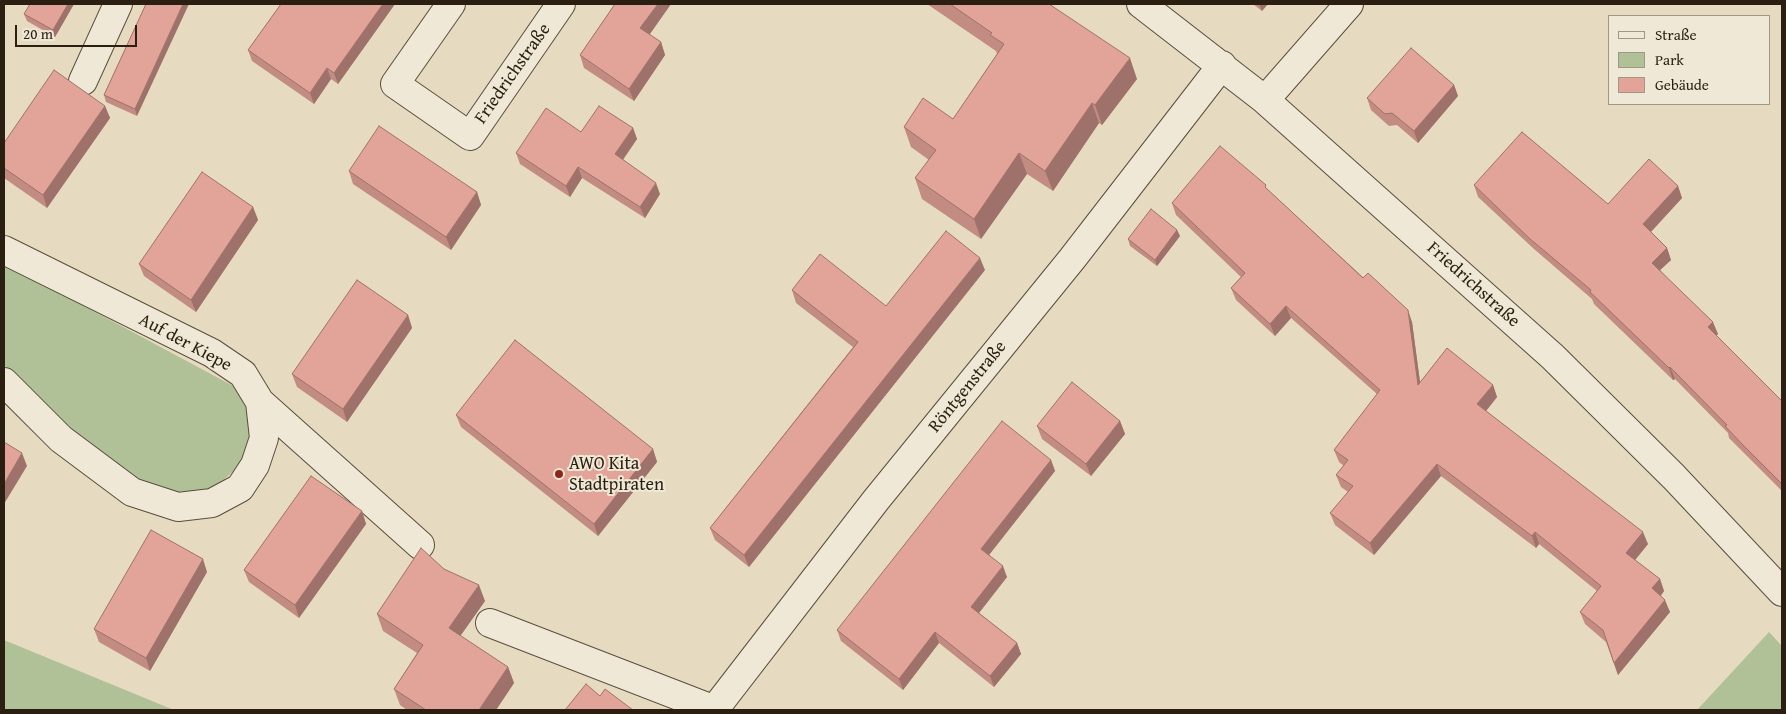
<!DOCTYPE html>
<html>
<head>
<meta charset="utf-8">
<style>
  body { margin:0 }
  #map { position:relative; width:1786px; height:714px; overflow:hidden; background:#e6dbc1; font-family:"Gentium Book Plus",serif }
  canvas { display:block }
  .frame { position:absolute; inset:0; border:5px solid #2a1f10; pointer-events:none }
  .legend { position:absolute; left:1608px; top:15px; width:162px; height:90px; box-sizing:border-box; background:#efe8d7; border:1px solid #a09887; margin:0; padding:6px 9px; list-style:none; font-size:15px; color:#2a1f10 }
  .legend li { display:flex; align-items:center; gap:10px; height:25px }
  .legend b { width:25px; border:1px solid #a09887 }
  .scale { position:absolute; left:15px; top:25px; width:122px; height:22px; box-sizing:border-box; border:2px solid #2a1f10; border-top:0; padding-left:6px; font-size:15px; line-height:18px; white-space:nowrap; color:#2a1f10; -webkit-text-stroke:4px #efe8d7; paint-order:stroke }
</style>
</head>
<body>
<div id="map">
<canvas width="1786" height="714"></canvas>
<div class="frame"></div>
<ul class="legend">
<li><b style="height:6px;background:#efe8d7"></b>Straße</li>
<li><b style="height:14px;background:#b0c197"></b>Park</li>
<li><b style="height:14px;background:#e2a398"></b>Gebäude</li>
</ul>
<div class="scale">20 m</div>
</div>
<script>
const g = document.querySelector('canvas').getContext('2d');
g.lineJoin = 'round';
function fillPath(path, color) { g.fillStyle = color; g.fill(path, 'evenodd'); }
const toPath = rows => new Path2D(rows.map(r => 'M' + r).join(''));
function stroke(path, color, width, dash) { g.strokeStyle = color; g.lineWidth = width; g.lineCap = dash ? 'butt' : 'round'; g.setLineDash(dash || []); g.stroke(path); }
function label(font, color, halo, rows, align = 'center') {
  g.font = font + ' "Gentium Book Plus",serif'; g.lineWidth = 4; g.setLineDash([]); g.textBaseline = 'middle'; g.strokeStyle = halo; g.fillStyle = color; for (const [text, x, y, turn = 0] of rows) {
    g.save(); g.translate(x, y); g.rotate((+turn || 0) * Math.PI / 180); g.textAlign = isNaN(turn) ? turn : align; if (halo) g.strokeText(text, 0, 0); g.fillText(text, 0, 0); g.restore();
  }
}
const green = toPath([
  [4,263,237,388,250,417,249,446,238,467,216,487,183,494,142,484,93,449,4,365],
  [1769,632,1782,646,1782,710,1697,710],
  [4,640,169,708,174,710,4,710]
]);
const minor = toPath([
  [451,4,395,84,470,136,561,4],
  [1141,4,1265,100,1553,357,1674,477,1782,592],
  [83,81,118,4],
  [1265,100,1349,4],
  [4,250,212,353,243,374,260,402,264,438,255,465,240,488,212,503,178,507,132,492,61,439,4,382],
  [260,402,420,545],
  [490,623,715,710],
  [714,710,876,500,1072,259,1222,65]
]);
const wall = toPath([
  [74,4,55,37,27,21,24,14],
  [146,4,137,116,106,102,104,95],
  [281,4,395,4,338,84,331,79,314,104,252,61,248,50],
  [615,4,671,4,649,35,661,42,665,55,634,101,584,68,580,55],
  [927,4,1049,4,1137,79,1102,125,1099,123,1053,191,1027,174,981,239,922,199,915,178,929,160,911,147,904,127,953,119,997,54,996,51],
  [1253,4,1268,4,1262,11],
  [1454,85,1458,96,1418,143,1397,125,1389,126,1371,110,1367,98],
  [105,106,110,118,47,208,4,178,4,143],
  [633,128,637,139,623,160,660,194,645,218,582,178,570,197,520,164,516,153,581,132],
  [349,171,477,192,481,205,451,250,353,184],
  [1474,185,1608,204,1678,186,1682,198,1651,232,1667,248,1671,260,1660,270,1718,334,1716,335,1782,401,1782,491,1729,438,1728,433,1675,379,1673,380,1594,304,1592,299,1534,249,1478,197],
  [1268,190,1412,322,1420,382,1493,385,1497,397,1486,411,1648,544,1635,560,1660,579,1664,591,1661,596,1670,612,1618,675,1606,642,1585,624,1580,612,1597,591,1539,544,1536,548,1441,476,1374,555,1335,525,1330,513,1348,492,1341,487,1336,475,1344,466,1339,462,1334,450,1377,394,1291,318,1275,336,1236,300,1231,288,1241,277,1176,215,1172,203],
  [253,207,258,220,196,312,144,276,139,264],
  [1177,230,1180,236,1157,266,1130,246,1128,239],
  [985,270,749,567,715,540,710,528,853,347,796,303,792,290,886,306],
  [408,315,412,328,347,422,297,387,292,374],
  [456,415,653,449,657,462,598,536,461,427],
  [1120,421,1125,434,1091,476,1042,439,1037,426],
  [1051,460,1055,471,989,555,1007,577,979,613,1017,643,1021,654,994,687,939,643,903,690,841,641,837,630],
  [362,511,366,524,299,618,249,582,244,570],
  [444,569,485,601,460,636,508,667,514,683,496,710,407,710,400,705,394,689,417,653,383,631,377,614],
  [207,572,150,671,99,642,94,629]
]);
const shadedWall = toPath([
  [68,4,74,4,55,37,53,30],
  [183,4,189,4,137,116,135,109],
  [383,4,395,4,338,84,334,73],
  [658,4,671,4,645,41,640,28],
  [1259,4,1268,4,1262,11],
  [661,42,665,55,634,101,629,89],
  [1130,58,1137,79,1102,125,1095,105],
  [327,68,331,79,314,104,310,93],
  [1454,85,1458,96,1418,143,1414,131],
  [1092,103,1099,123,1053,191,1045,171],
  [105,106,110,118,47,208,43,195],
  [633,128,637,139,619,165,615,154],
  [1019,153,1027,174,981,239,974,219],
  [578,167,582,178,570,197,566,186],
  [656,183,660,194,645,218,640,207],
  [1678,186,1682,198,1647,236,1643,224],
  [477,192,481,205,451,250,446,237],
  [253,207,258,220,196,312,191,300],
  [1177,230,1180,236,1157,266,1155,260],
  [1667,248,1671,260,1656,274,1652,263],
  [980,258,985,270,749,567,744,555],
  [1286,306,1291,318,1275,336,1270,324],
  [1408,310,1412,322,1422,397,1418,385],
  [408,315,412,328,347,422,343,409],
  [1713,322,1718,334,1713,339,1708,327],
  [1670,367,1675,379,1673,380,1669,368],
  [1493,385,1497,397,1482,416,1477,404],
  [1120,421,1125,434,1091,476,1086,464],
  [653,449,657,462,598,536,594,524],
  [22,453,27,466,4,504,4,484],
  [1051,460,1055,471,985,560,981,549],
  [1437,464,1441,476,1374,555,1370,543],
  [362,511,366,524,299,618,295,605],
  [1535,532,1539,544,1536,548,1532,536],
  [1643,532,1648,544,1631,565,1626,553],
  [203,559,207,572,150,671,146,658],
  [1003,566,1007,577,975,618,971,607],
  [1660,579,1664,591,1657,600,1652,588],
  [479,585,485,601,454,645,449,628],
  [1665,600,1670,612,1618,675,1614,663],
  [935,632,939,643,903,690,899,679],
  [1017,643,1021,654,994,687,990,676],
  [508,667,514,683,496,710,479,710]
]);
const building = toPath([
  [30,4,68,4,53,30,24,14,30,4],
  [146,4,183,4,135,109,104,95,146,4],
  [281,4,383,4,334,73,327,68,310,93,248,50,281,4],
  [615,4,658,4,640,28,661,42,629,89,580,55,615,4],
  [950,4,1049,4,1130,58,1095,105,1092,103,1045,171,1019,153,974,219,915,178,936,150,904,127,923,98,953,119,1004,44,990,35,992,33,950,4],
  [1411,48,1454,85,1414,131,1392,113,1385,114,1367,98,1411,48],
  [54,70,105,106,43,195,4,168,4,143,54,70],
  [599,106,633,128,615,154,656,183,640,207,578,167,566,186,516,153,546,108,581,132,599,106],
  [379,126,477,192,446,237,349,171,379,126],
  [1522,132,1608,204,1649,159,1678,186,1643,224,1667,248,1652,263,1713,322,1708,327,1782,401,1782,484,1741,443,1725,426,1727,425,1670,367,1669,368,1590,292,1591,290,1529,238,1474,185,1522,132],
  [1220,146,1266,185,1265,187,1363,278,1368,273,1408,310,1418,385,1447,348,1493,385,1477,404,1643,532,1626,553,1660,579,1652,588,1665,600,1614,663,1603,630,1580,612,1601,586,1535,532,1532,536,1437,464,1370,543,1330,513,1353,486,1336,475,1348,460,1334,450,1380,390,1286,306,1270,324,1231,288,1245,273,1172,203,1220,146],
  [202,172,253,207,191,300,139,264,202,172],
  [1151,209,1177,230,1155,260,1128,239,1151,209],
  [946,231,980,258,744,555,710,528,858,342,792,290,820,254,886,306,946,231],
  [357,280,408,315,343,409,292,374,357,280],
  [515,340,653,449,594,524,456,415,515,340],
  [1072,382,1120,421,1086,464,1037,426,1072,382],
  [1002,421,1051,460,981,549,1003,566,971,607,1017,643,990,676,935,632,899,679,837,630,1002,421],
  [4,442,22,453,4,484,4,442],
  [311,476,362,511,295,605,244,570,311,476],
  [151,530,203,559,146,658,94,629,151,530],
  [421,548,444,569,479,585,449,628,508,667,479,710,426,710,394,689,423,645,377,614,421,548],
  [586,684,600,696,605,689,633,710,565,710,586,684]
]);
const markers = [
  [559,474,5,"#8f2418"]
];
const streetNames = [
  ["Friedrichstraße",513,74,-55],
  ["Friedrichstraße",1473,285,42],
  ["Auf der Kiepe",185,343,28],
  ["Röntgenstraße",968,387,-51]
];
const poiNames = [
  ["AWO Kita",569,464],
  ["Stadtpiraten",569,485]
];
fillPath(green, '#b0c197');
stroke(minor, '#594e3c', 30);
stroke(minor, '#efe8d7', 28);
fillPath(wall, '#c28c83');
fillPath(shadedWall, '#9e726a');
fillPath(building, '#e2a398');
stroke(building, '#9e726a', 1);
for (const [x, y, r, color] of markers) { const dot = new Path2D(); dot.arc(x, y, r, 0, 2 * Math.PI); g.fillStyle = color; g.fill(dot); stroke(dot, '#efe8d7', 2); }
label('18px', '#2a1f10', '#efe8d7', streetNames);
label('18px', '#2a1f10', '#efe8d7', poiNames, 'left');
</script>
</body>
</html>
